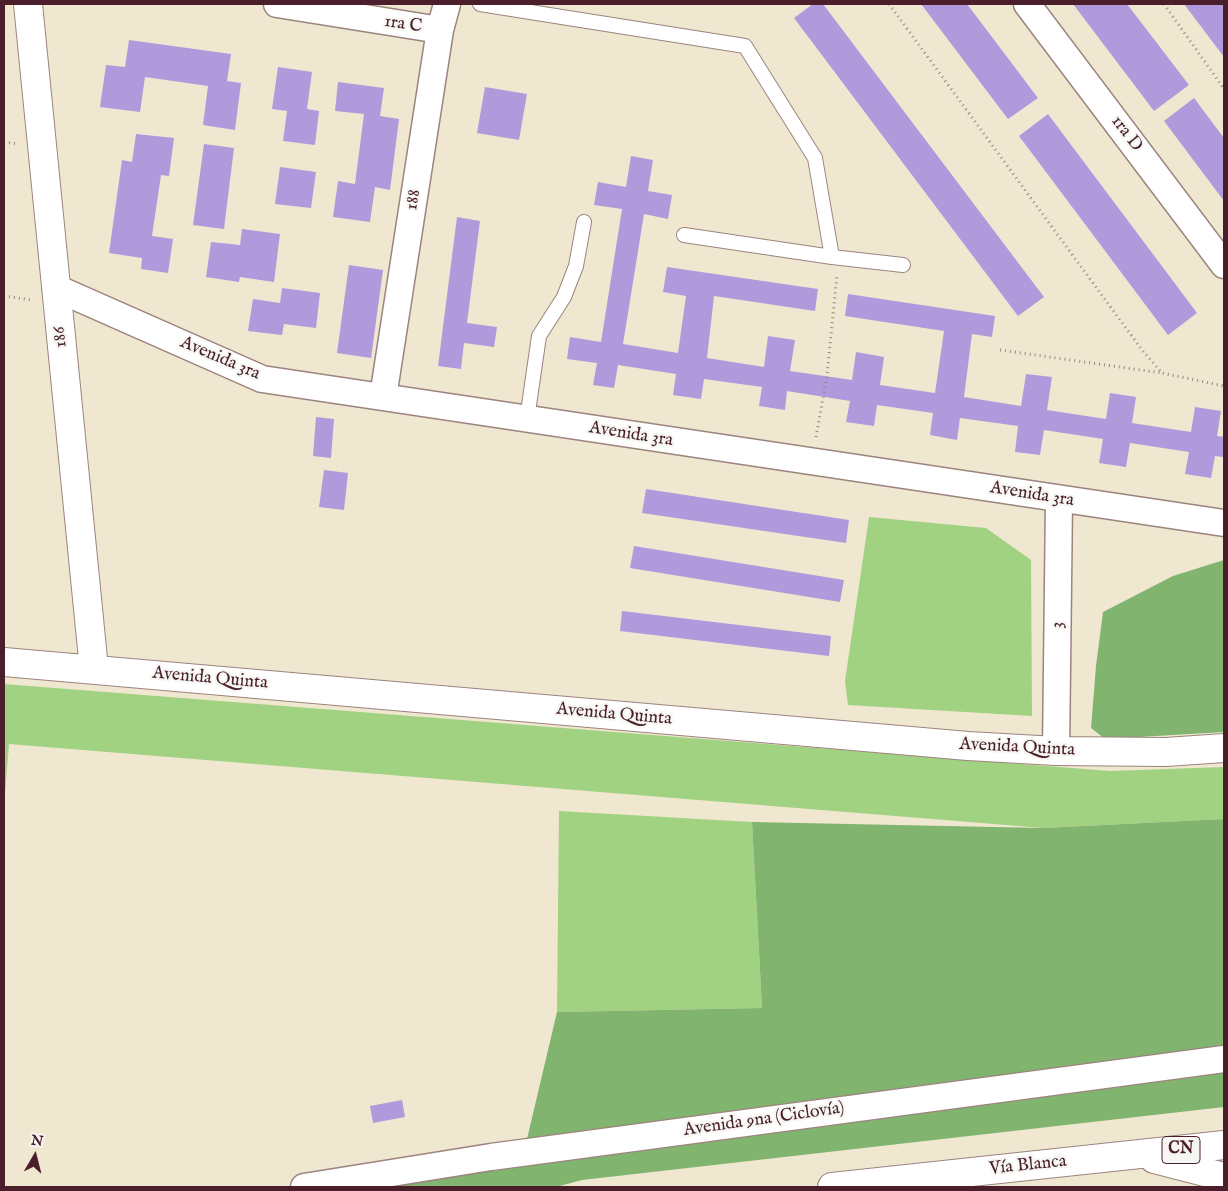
<!DOCTYPE html>
<html>
<head>
<meta charset="utf-8">
<style>
  body { margin:0 }
  #map { position:relative; width:1228px; height:1191px; overflow:hidden; background:#f0e7d1; font-family:"IM FELL English",serif }
  canvas { display:block }
  .frame { position:absolute; inset:0; border:5px solid #4a1f2b; pointer-events:none }
  .north { position:absolute; left:10px; top:1131px; width:50px; height:50px; -webkit-text-stroke:4px #f6f6f2; paint-order:stroke; rotate:8deg; font-size:14px; font-weight:700; line-height:20px; text-align:center; color:#4a1f2b }
  .north::after { content:''; display:block; margin:auto; width:18px; height:22px; background:#4a1f2b; clip-path:polygon(50% 0,100% 100%,50% 72%,0 100%) }
</style>
</head>
<body>
<div id="map">
<canvas width="1228" height="1191"></canvas>
<div class="frame"></div>
<div class="north">N</div>
</div>
<script>
const g = document.querySelector('canvas').getContext('2d');
g.lineJoin = 'round';
function fillPath(path, color) { g.fillStyle = color; g.fill(path, 'evenodd'); }
const toPath = rows => new Path2D(rows.map(r => 'M' + r).join(''));
function stroke(path, color, width, dash) { g.strokeStyle = color; g.lineWidth = width; g.lineCap = dash ? 'butt' : 'round'; g.setLineDash(dash || []); g.stroke(path); }
function label(font, color, halo, rows, align = 'center') {
  g.font = font + ' "IM FELL English",serif'; g.lineWidth = 4.5; g.setLineDash([]); g.textBaseline = 'middle'; g.strokeStyle = halo; g.fillStyle = color; for (const [text, x, y, turn = 0] of rows) {
    g.save(); g.translate(x, y); g.rotate((+turn || 0) * Math.PI / 180); g.textAlign = isNaN(turn) ? turn : align; if (halo) g.strokeText(text, 0, 0); g.fillText(text, 0, 0); g.restore();
  }
}
const green = toPath([
  [869,517,986,528,1031,560,1032,716,848,705,845,681],
  [4,684,1110,771,1224,767,1224,819,1043,828,9,744,4,807],
  [559,811,752,822,762,1008,557,1012]
]);
const forest = toPath([
  [1224,560,1224,732,1105,739,1091,728,1096,666,1103,612,1173,576],
  [1224,819,1224,1107,582,1180,556,1187,299,1187,523,1156,557,1012,762,1008,752,822,1043,828]
]);
const building = toPath([
  [813,4,823,4,1044,297,1018,316,794,18],
  [921,4,967,4,1038,98,1008,119],
  [1073,4,1127,4,1189,85,1154,111],
  [1184,4,1224,4,1224,57],
  [129,40,231,54,227,81,241,83,235,130,203,125,208,86,145,77,140,112,100,107,106,65,125,67],
  [278,67,312,72,307,109,319,111,315,145,283,141,287,111,272,109],
  [338,82,384,88,380,116,399,119,390,190,375,187,370,222,333,217,338,181,355,184,364,114,335,111],
  [485,87,527,94,519,140,477,133],
  [1194,98,1224,138,1224,201,1164,121],
  [1048,114,1197,313,1168,335,1019,136],
  [136,134,174,138,169,176,161,175,152,236,173,239,168,273,141,269,142,258,109,253,122,160,132,162],
  [204,144,234,148,224,229,193,225],
  [631,156,653,160,648,191,672,195,668,219,644,214,623,344,678,353,686,296,663,292,667,267,818,289,815,311,714,296,707,358,764,367,768,336,795,340,790,371,852,380,856,352,884,357,880,385,935,393,944,331,845,316,848,294,995,316,992,337,972,334,964,397,1021,406,1026,374,1052,377,1047,410,1106,419,1110,393,1136,397,1132,423,1191,432,1195,407,1221,411,1217,436,1224,437,1224,457,1215,456,1211,478,1185,474,1189,452,1130,443,1126,467,1099,463,1103,439,1044,430,1040,455,1015,452,1018,426,960,418,957,440,930,435,933,413,877,405,874,426,846,422,850,401,787,391,785,410,759,406,762,387,704,379,701,399,673,395,676,374,618,365,614,388,593,385,597,363,567,359,570,337,601,342,622,209,594,205,598,182,626,187],
  [280,167,316,172,311,208,275,204],
  [457,217,480,221,467,323,497,327,494,347,464,343,461,369,438,366],
  [242,229,280,234,274,282,240,277,239,282,206,277,211,242,240,245],
  [349,265,383,270,371,358,337,353],
  [282,288,320,293,316,328,284,324,282,335,248,331,253,299,280,303],
  [316,417,334,419,331,458,313,456],
  [324,470,348,473,344,510,319,507],
  [646,489,849,520,846,543,642,513],
  [634,546,844,580,840,602,630,568],
  [622,611,831,636,829,656,620,631],
  [402,1100,405,1117,373,1123,370,1106]
]);
const path = toPath([
  [889,4,1142,350,1162,373,1224,386],
  [1164,4,1224,89],
  [4,142,18,144],
  [4,296,32,300],
  [1000,350,1162,373],
  [816,437,827,376,837,274]
]);
const lane = toPath([
  [480,4,745,46,815,158,832,257],
  [684,235,832,257,903,265],
  [527,419,539,336,564,297,576,266,584,222]
]);
const street = toPath([
  [277,4,440,30],
  [1027,4,1224,265],
  [56,288,262,379,1224,523],
  [383,397,440,30,447,4],
  [1056,751,1059,500],
  [304,1187,491,1157,1224,1059]
]);
const secondary = toPath([
  [28,4,94,669],
  [4,662,968,746,1056,751,1166,752,1224,748]
]);
const highway = toPath([
  [1154,1159,1224,1177],
  [832,1187,1224,1145]
]);
const shields = [
  [1181,1150,38]
];
const shieldNames = [
  ["CN",1181,1150]
];
const streetNames = [
  ["1ra C",403,25,9],
  ["1ra D",1126,134,53],
  ["188",414,200,-81],
  ["186",61,337,-96],
  ["Avenida 3ra",220,359,23],
  ["Avenida 3ra",631,435,9],
  ["Avenida 3ra",1032,495,9],
  ["3",1058,625,-89],
  ["Avenida Quinta",210,679,5],
  ["Avenida Quinta",614,715,5],
  ["Avenida Quinta",1017,748,3],
  ["Avenida 9na (Ciclovía)",764,1120,-8],
  ["Vía Blanca",1028,1166,-6]
];
fillPath(green, '#a1d281');
fillPath(forest, '#80b46f');
fillPath(building, '#b09adc');
stroke(lane, '#9d837e', 16);
stroke(street, '#9d837e', 29);
stroke(secondary, '#9d837e', 30);
stroke(highway, '#9d837e', 30);
stroke(path, '#9d837e', 3, [1, 4]);
stroke(lane, '#fff', 14);
stroke(street, '#fff', 26);
stroke(secondary, '#fff', 28);
stroke(highway, '#fff', 28);
for (const [x, y, w] of shields) { const box = new Path2D(); box.roundRect(x - w / 2, y - 13.5, w, 27, 4); g.fillStyle = '#f6f6f2'; g.fill(box); stroke(box, '#4a1f2b', 1); }
label('bold 16px', '#4a1f2b', null, shieldNames);
label('18px', '#4a1f2b', '#f6f6f2', streetNames);
</script>
</body>
</html>
